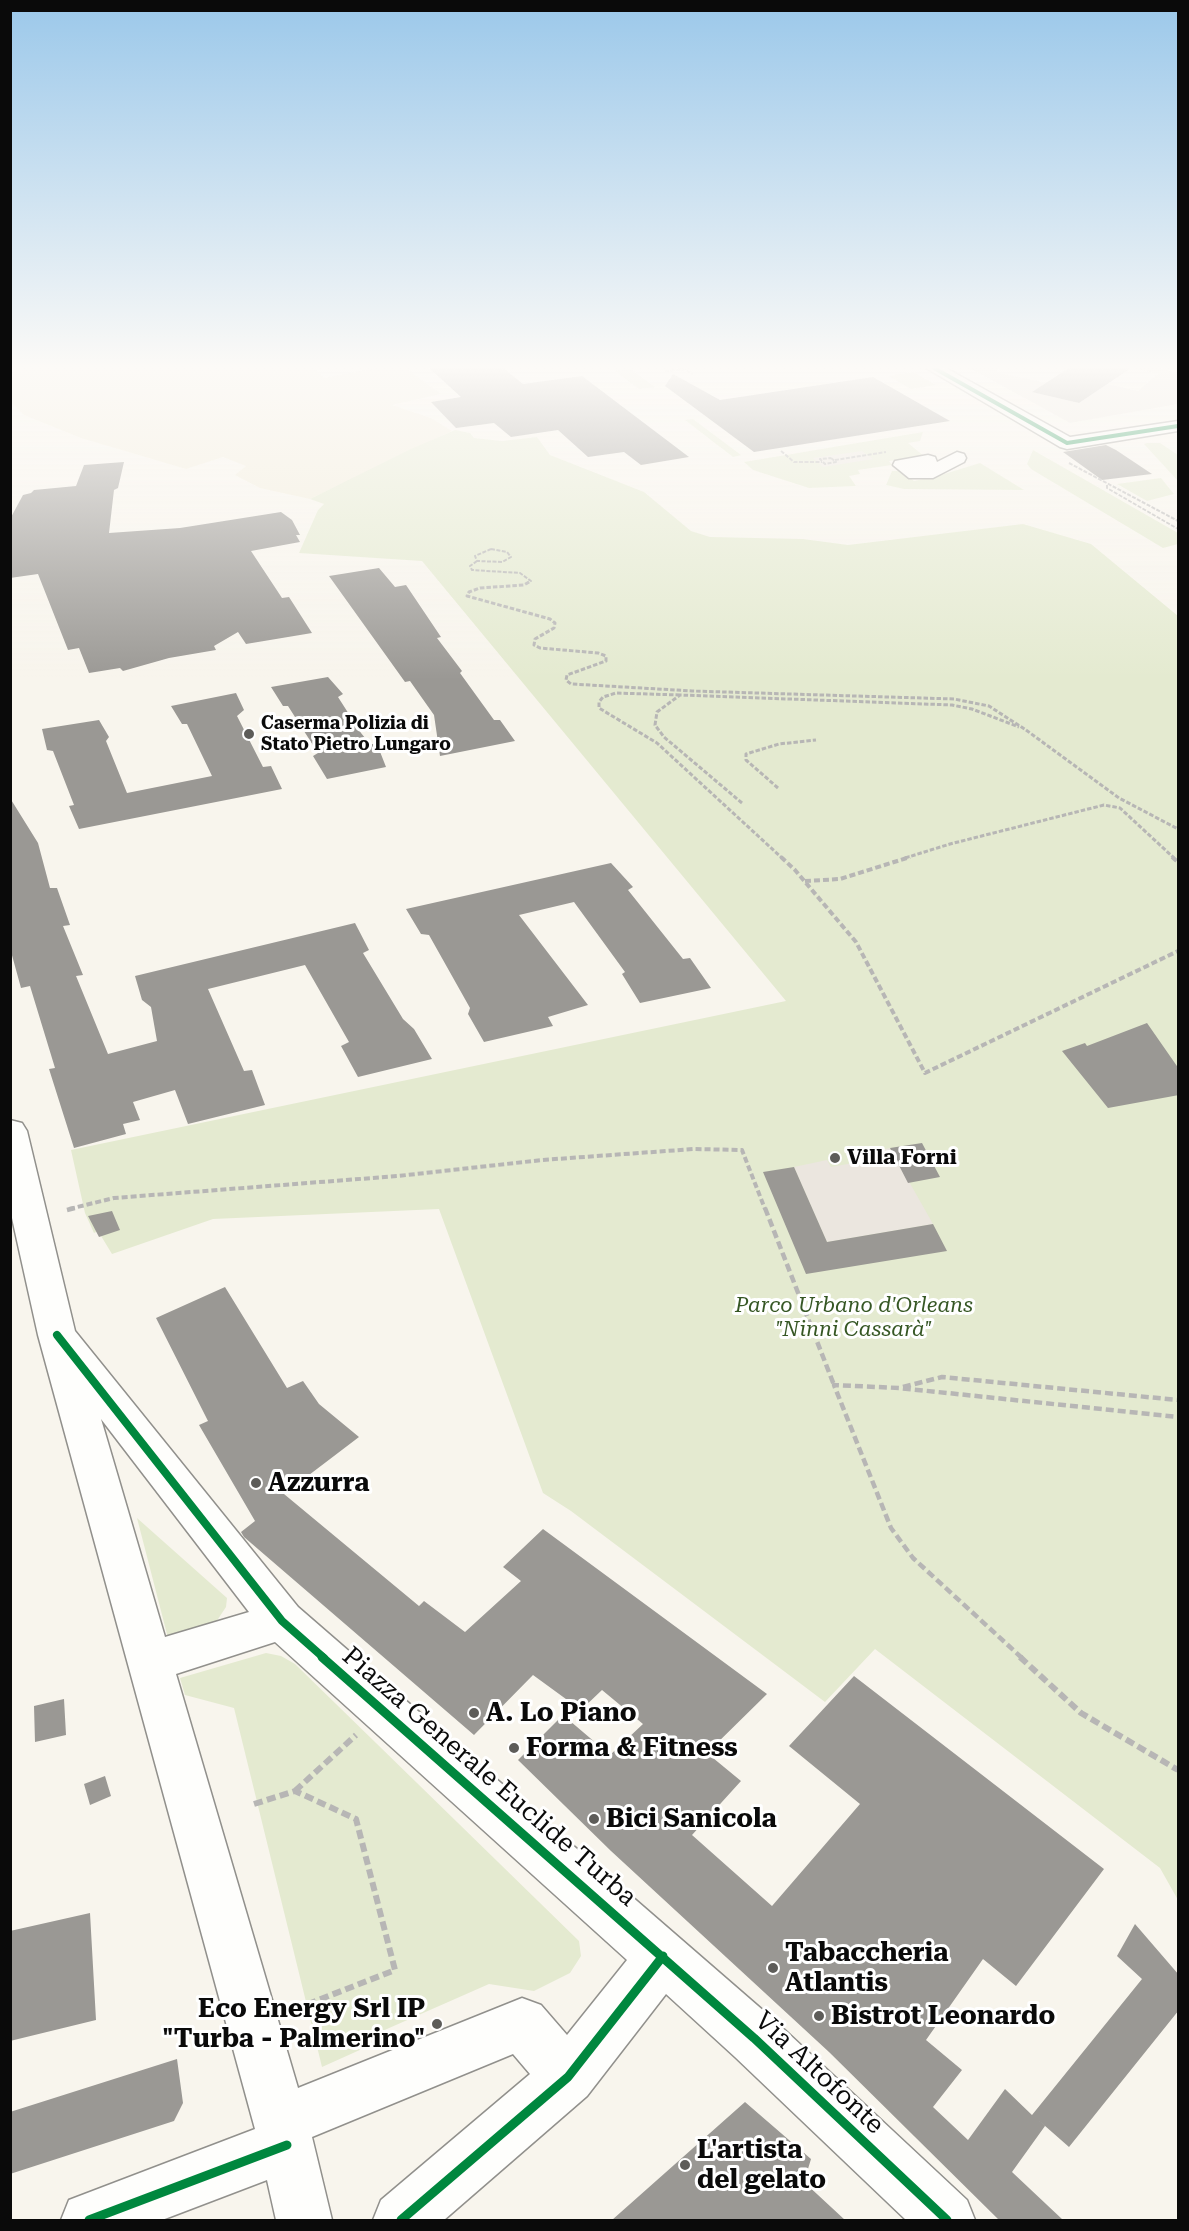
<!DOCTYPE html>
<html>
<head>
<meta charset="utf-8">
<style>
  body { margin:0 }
  #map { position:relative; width:1189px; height:2231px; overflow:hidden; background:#f8f5ed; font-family:"Roboto Serif",serif }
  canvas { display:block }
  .frame { position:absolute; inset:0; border:12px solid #0a0a0a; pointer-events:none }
</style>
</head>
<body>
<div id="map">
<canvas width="1189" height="2231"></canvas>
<div class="frame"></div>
</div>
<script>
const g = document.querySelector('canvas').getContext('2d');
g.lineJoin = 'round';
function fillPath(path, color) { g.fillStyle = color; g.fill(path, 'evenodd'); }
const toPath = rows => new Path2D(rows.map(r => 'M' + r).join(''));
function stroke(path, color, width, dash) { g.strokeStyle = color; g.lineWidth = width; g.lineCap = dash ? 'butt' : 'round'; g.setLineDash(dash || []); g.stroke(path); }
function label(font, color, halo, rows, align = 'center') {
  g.font = font + ' "Roboto Serif",serif'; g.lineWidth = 6; g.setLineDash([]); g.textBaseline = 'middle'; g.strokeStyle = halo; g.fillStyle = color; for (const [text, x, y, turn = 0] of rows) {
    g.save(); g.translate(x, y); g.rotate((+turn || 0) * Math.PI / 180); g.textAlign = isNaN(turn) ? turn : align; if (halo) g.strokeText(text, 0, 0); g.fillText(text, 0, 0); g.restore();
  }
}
const farmland = toPath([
  [16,368,314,368,324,378,378,368,405,368,441,394,392,405,431,418,452,431,310,499,260,488,235,475,246,466,223,457,186,469,81,438,24,415,11,402,11,381]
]);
const green = toPath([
  [630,369,655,387,639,389,615,371],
  [913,372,936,385,911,389,889,376],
  [693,419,741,455,742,455,733,457,685,420],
  [455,430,470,433,474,438,502,441,537,437,550,455,644,492,691,531,710,537,803,539,848,545,1023,524,1091,544,1178,616,1178,1900,1160,1868,875,1649,825,1702,571,1511,543,1493,439,1209,213,1219,112,1254,98,1231,94,1233,85,1213,71,1150,786,1001,422,561,299,553,318,510,324,504,310,499,411,449],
  [923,432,920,441,908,443,924,456,889,461,892,465,858,470,860,474,849,476,856,486,809,488,753,470,744,462],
  [1147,443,1160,443,1178,455,1178,481,1144,444],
  [1033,450,1178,533,1178,544,1163,548,1031,469,1027,464],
  [980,463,1024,490,904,489,886,485,892,471,901,471,914,481,941,475],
  [1161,478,1174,494,1147,501,1117,484],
  [137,1518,227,1598,226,1607,214,1625,168,1638],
  [266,1653,281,1656,295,1664,579,1941,581,1956,570,1973,534,1991,489,1984,371,2036,362,2049,322,2067,234,1708,185,1695,180,1678]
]);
const plaza = toPath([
  [970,368,1001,368,995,372,1046,383,1033,392,1079,403,1107,384,1138,391,1158,374,1137,368,1160,368,1178,375,1178,404,1070,423],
  [862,451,873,459,823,467,813,458],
  [890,1148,933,1224,827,1242,794,1167,827,1160,831,1167,859,1162,857,1155]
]);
const building = toPath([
  [429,368,503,368,523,384,582,376,689,457,641,465,624,452,588,457,558,430,511,437,494,423,456,428,431,402,461,397],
  [1069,368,1131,368,1079,403,1032,392],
  [673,374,720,400,873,377,950,421,754,452,665,386],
  [1106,445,1116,450,1152,474,1102,480,1063,452],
  [124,462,118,488,114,490,109,533,180,528,281,512,292,520,300,535,296,535,300,542,251,551,282,598,289,597,312,633,246,644,238,632,214,646,216,650,169,658,123,671,120,668,89,673,79,648,68,650,38,574,10,578,10,519,23,495,31,493,34,490,76,486,84,465],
  [379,568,395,587,406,585,441,637,437,638,462,671,460,673,494,720,500,720,515,741,440,756,434,715,410,681,405,682,329,576],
  [328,677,343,694,338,697,361,733,370,744,377,744,386,767,327,779,313,756,318,753,288,706,283,706,271,687],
  [236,693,244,710,237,716,263,767,271,766,282,789,79,829,69,806,74,805,53,751,47,750,42,729,99,720,109,737,106,741,127,793,212,776,187,724,182,724,171,706],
  [10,798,38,843,50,888,57,888,70,925,63,926,83,975,76,976,108,1054,157,1041,151,1007,142,1000,135,976,355,923,369,950,363,953,403,1019,414,1029,432,1059,358,1077,341,1046,349,1042,305,965,208,989,244,1071,252,1070,265,1105,188,1124,175,1090,133,1102,140,1120,123,1124,126,1134,74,1148,49,1069,55,1068,30,986,21,988,10,948],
  [611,863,633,887,628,890,683,959,690,958,711,988,640,1003,622,974,625,972,574,902,519,915,588,1005,548,1017,553,1026,484,1042,468,1014,470,1008,429,935,421,934,406,909],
  [1147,1023,1179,1069,1179,1095,1108,1108,1062,1051,1085,1043,1087,1046],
  [922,1143,940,1177,908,1183,890,1148],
  [794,1167,827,1242,933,1224,947,1251,806,1274,763,1172],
  [112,1211,120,1230,99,1237,88,1216],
  [225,1287,287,1388,303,1381,319,1404,359,1437,284,1494,419,1606,424,1601,465,1632,521,1581,503,1567,543,1529,767,1694,707,1753,741,1781,692,1835,772,1906,860,1804,789,1746,854,1676,1104,1869,1016,1986,983,1959,926,2040,962,2070,933,2107,968,2140,1005,2089,1032,2115,1142,1979,1117,1956,1135,1924,1179,1975,1179,2010,1069,2147,1036,2118,1045,2126,1012,2172,1063,2220,999,2220,829,2052,611,1851,518,1760,563,1715,610,1755,643,1724,602,1690,581,1710,533,1675,474,1735,244,1537,241,1532,255,1521,199,1425,208,1421,156,1318],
  [64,1699,66,1735,35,1742,34,1706],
  [105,1776,111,1796,90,1805,84,1784],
  [90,1913,96,2020,10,2041,10,1931],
  [177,2059,183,2103,174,2121,10,2174,10,2112],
  [745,2102,811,2159,804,2182,845,2220,612,2220]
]);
const pathFar4 = toPath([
  [665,371,683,369,693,374],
  [781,451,794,462,822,462],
  [831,458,836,462,825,464,820,459,831,458],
  [835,460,886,452],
  [1069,463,1178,521],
  [1107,485,1107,488,1178,529],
  [491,549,507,552,511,557,502,562,477,561,475,556,491,549],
  [477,561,470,566,472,570,520,573,531,581,526,584]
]);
const pathFar3 = toPath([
  [529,582,524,585,480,588,469,592,467,596,550,619,555,623,554,628,535,639,534,645,540,648,598,653,606,656,606,661,567,675,566,680,571,684,692,691,954,699,989,706,1026,730],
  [680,695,616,693,603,697,599,702,599,708,657,743,782,858],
  [1026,730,1119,798,1178,829],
  [778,788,746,760,746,754,779,744,816,740],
  [742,803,664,737,655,725,657,712,680,695,952,705,972,709,1019,727],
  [905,858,950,844,1104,805,1120,808,1174,858]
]);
const pathFar2 = toPath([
  [781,857,795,870,856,942,925,1073,1178,951],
  [1172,857,1178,862],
  [805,881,840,879,910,857],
  [69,1209,114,1198,398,1176,542,1160,694,1149,742,1150,765,1209]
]);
const pathFar1 = toPath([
  [765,1208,834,1385],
  [67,1210,75,1208],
  [903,1387,942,1377,1178,1400],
  [1022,1658,913,1558,891,1528,834,1385,899,1388,1178,1417]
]);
const path = toPath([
  [1020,1657,1081,1713,1178,1770],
  [295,1791,356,1735],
  [254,1804,295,1791,356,1819,395,1970,303,2006]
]);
const minor = toPath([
  [926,368,946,368,1070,437,1178,421,1178,431,1067,449,1060,447,926,368],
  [957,452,964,454,966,458,964,462,933,478,909,478,893,465,895,461,928,455,935,457,937,462,957,452],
  [10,1120,22,1123,27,1131,75,1331,298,1607,773,2019,967,2200,975,2220,906,2220,735,2057,666,1994,587,2096,444,2220,373,2220,381,2200,530,2074,513,2054,312,2137,332,2220,276,2220,267,2180,162,2220,61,2220,69,2200,255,2129,38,1335,10,1209,10,1120],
  [101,1419,249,1612,165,1637,101,1419],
  [275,1642,627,1960,567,2035,541,2005,522,1998,298,2088,176,1674,275,1642]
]);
const cyclewayFar2 = toPath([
  [934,368,1067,443,1178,426]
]);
const cyclewayFar1 = toPath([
  [57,1335,282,1621,324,1658]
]);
const cycleway = toPath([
  [322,1657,754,2038,947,2220],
  [89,2220,287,2145],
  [401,2220,568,2077,663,1956]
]);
const markers = [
  [249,734,6,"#5d5c59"],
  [835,1158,6,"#5d5c59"],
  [256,1483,6,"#5d5c59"],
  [474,1713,6,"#5d5c59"],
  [514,1748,6,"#5d5c59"],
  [594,1819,6,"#5d5c59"],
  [773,1968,6,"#5d5c59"],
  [819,2016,6,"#5d5c59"],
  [437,2024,6,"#5d5c59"],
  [685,2165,6,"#5d5c59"]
];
const farPoinames = [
  ["Caserma Polizia di",261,724],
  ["Stato Pietro Lungaro",261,745]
];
const poiNames = [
  ["Villa Forni",847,1158]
];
const parkNames = [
  ["Parco Urbano d'Orleans",854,1306],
  ["\"Ninni Cassarà\"",854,1330]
];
const nearPoinames = [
  ["Azzurra",268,1483],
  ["A. Lo Piano",486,1713],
  ["Forma & Fitness",526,1748],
  ["Bici Sanicola",606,1819],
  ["Tabaccheria",785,1953],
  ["Atlantis",785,1983],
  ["Eco Energy Srl IP",425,2009,"right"],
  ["\"Turba - Palmerino\"",425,2039,"right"],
  ["Bistrot Leonardo",831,2016],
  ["L'artista",697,2150],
  ["del gelato",697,2180]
];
const nearStreetnames = [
  ["Piazza Generale Euclide Turba",489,1777,41],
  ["Via Altofonte",819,2073,43]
];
fillPath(farmland, '#f2eddb');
fillPath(green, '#e4ead0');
fillPath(plaza, '#ebe6df');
fillPath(building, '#9a9894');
stroke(minor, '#91908c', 3);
stroke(pathFar4, '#b7b6b5', 2, [4, 1.5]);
stroke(pathFar3, '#b7b6b5', 3, [4.5, 2]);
stroke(pathFar2, '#b7b6b5', 4, [6, 3]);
stroke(pathFar1, '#b7b6b5', 4.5, [8, 4]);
stroke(path, '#b7b6b5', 6, [9, 4.5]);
fillPath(minor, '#fefefc');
stroke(cyclewayFar2, '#00873e', 4);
stroke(cyclewayFar1, '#00873e', 8);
stroke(cycleway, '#00873e', 9);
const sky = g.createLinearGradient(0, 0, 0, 680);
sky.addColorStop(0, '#9bc8ea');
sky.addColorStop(0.54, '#fcfaf7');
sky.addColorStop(1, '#fcfaf700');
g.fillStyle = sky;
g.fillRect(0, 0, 1189, 680);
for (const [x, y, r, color] of markers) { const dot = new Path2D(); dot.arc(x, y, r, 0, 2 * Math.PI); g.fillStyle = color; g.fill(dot); stroke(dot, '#fff', 2); }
label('bold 18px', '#0a0a0a', '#fff', farPoinames, 'left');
label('bold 21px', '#0a0a0a', '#fff', poiNames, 'left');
label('italic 21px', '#365724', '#fff', parkNames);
label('bold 26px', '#0a0a0a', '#fff', nearPoinames, 'left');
label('26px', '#0a0a0a', '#fff', nearStreetnames);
</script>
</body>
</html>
